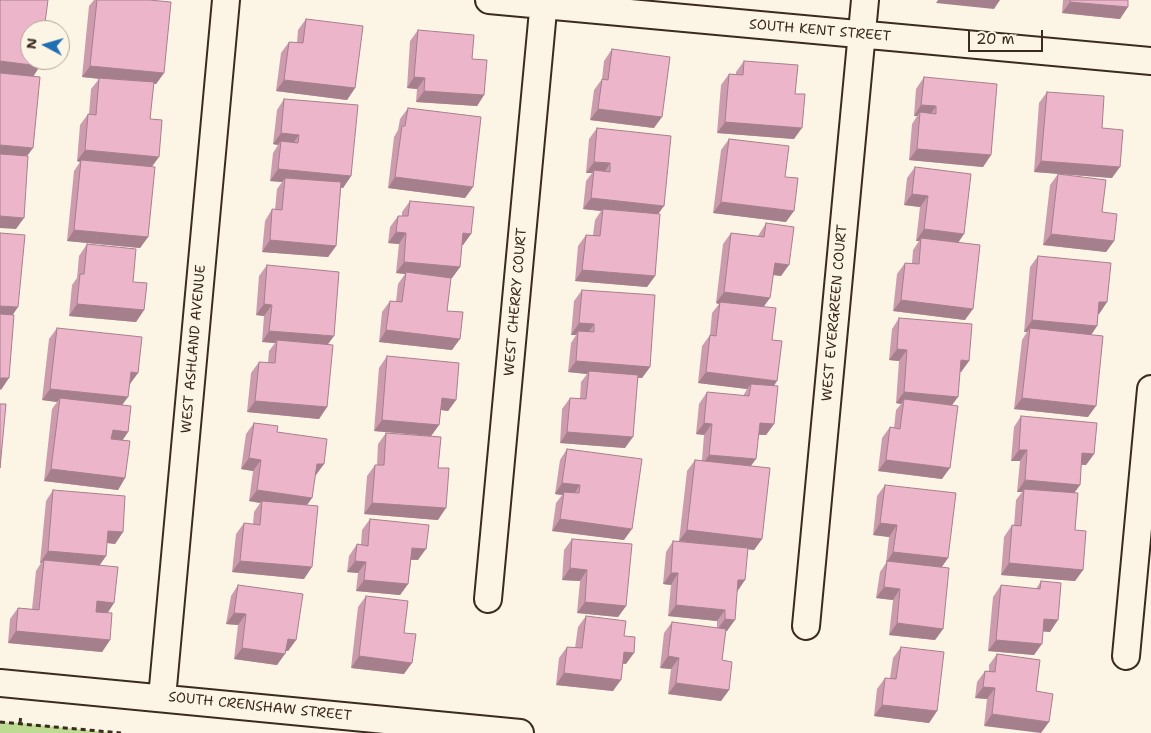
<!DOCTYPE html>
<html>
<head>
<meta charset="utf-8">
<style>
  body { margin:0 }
  #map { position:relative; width:1151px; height:733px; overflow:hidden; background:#fcf5e5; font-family:"Shantell Sans",sans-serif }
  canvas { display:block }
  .north { position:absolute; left:20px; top:20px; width:50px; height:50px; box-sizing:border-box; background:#fcf5e5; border:1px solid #afa495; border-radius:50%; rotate:276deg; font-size:14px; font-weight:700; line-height:20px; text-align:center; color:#3b2a1e }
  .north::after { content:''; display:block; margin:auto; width:18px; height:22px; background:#1f6fb2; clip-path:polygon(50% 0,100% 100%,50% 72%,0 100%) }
  .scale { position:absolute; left:968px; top:30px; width:75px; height:22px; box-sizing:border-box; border:2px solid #3b2a1e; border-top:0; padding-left:6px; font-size:15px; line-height:18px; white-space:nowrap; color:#3b2a1e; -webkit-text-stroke:4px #fcf5e5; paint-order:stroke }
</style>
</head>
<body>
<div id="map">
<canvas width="1151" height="733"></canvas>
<div class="north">N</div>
<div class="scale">20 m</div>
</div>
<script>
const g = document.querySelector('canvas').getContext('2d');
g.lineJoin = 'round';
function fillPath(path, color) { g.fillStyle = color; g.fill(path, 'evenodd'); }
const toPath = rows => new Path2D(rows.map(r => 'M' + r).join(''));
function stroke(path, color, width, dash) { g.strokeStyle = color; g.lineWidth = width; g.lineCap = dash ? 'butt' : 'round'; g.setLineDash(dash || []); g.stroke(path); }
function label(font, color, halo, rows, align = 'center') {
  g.font = font + ' "Shantell Sans",sans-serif'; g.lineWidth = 4; g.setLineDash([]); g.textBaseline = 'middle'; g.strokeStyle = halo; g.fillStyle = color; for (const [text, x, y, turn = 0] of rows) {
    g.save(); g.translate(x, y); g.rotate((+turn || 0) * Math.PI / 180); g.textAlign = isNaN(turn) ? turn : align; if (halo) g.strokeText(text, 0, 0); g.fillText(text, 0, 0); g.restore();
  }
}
const green = toPath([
  [0,722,20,723,113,733,0,733]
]);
const path = toPath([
  [0,722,121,733],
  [20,723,21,715]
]);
const minor = toPath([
  [489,0,1151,61],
  [488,599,544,0],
  [806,626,865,0],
  [1126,656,1151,389],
  [0,683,520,733],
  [162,698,226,0]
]);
const wall = toPath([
  [94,0,149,0,164,73,156,84,153,84,150,119,152,166,148,237,140,248,67,241,74,171,80,162,77,161,80,125,88,114,89,114,91,89,99,79,82,77,89,6],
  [1063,0,1128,0,1120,19,1062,13],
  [306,19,355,88,347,100,276,91,281,53,289,42,297,43,298,30],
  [418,30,472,59,484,95,477,106,416,102,417,89,407,88,410,41],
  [612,49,654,128,590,120,594,90,602,79,604,61],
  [744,61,795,94,794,139,717,133,721,85,729,74,736,74,736,72],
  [924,77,991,155,983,167,909,160,912,124,917,116,914,116,916,89],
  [1047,92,1102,128,1112,178,1034,172,1039,103],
  [284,99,351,176,343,188,341,187,336,246,328,257,262,252,265,221,272,209,275,210,277,189,282,182,270,181,273,153,278,145,273,144,277,110],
  [408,108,473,187,465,198,388,188,394,137,398,130,400,119],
  [597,128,658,214,655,276,647,287,575,281,578,246,586,235,593,235,595,220,601,211,583,209,586,181,592,173,586,173,589,139],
  [729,139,786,222,713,213,721,150],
  [915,167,958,243,965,320,893,311,897,274,905,263,912,263,913,250,919,241,916,241,920,207,904,205,907,178],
  [1058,174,1102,212,1114,241,1106,252,1043,245,1050,185],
  [410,201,471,234,463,245,462,245,460,267,452,278,451,278,447,311,452,350,379,342,382,312,390,301,396,302,398,284,405,274,396,273,399,244,388,243,390,227,398,216,402,216,402,212],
  [766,223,781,276,773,275,764,307,772,340,774,386,774,424,766,435,758,435,751,466,762,539,754,550,748,549,727,631,726,631,722,660,729,690,721,701,668,694,671,669,660,668,664,633,672,622,717,628,717,621,668,616,671,585,663,584,666,552,673,541,694,543,679,541,687,471,695,460,702,460,704,435,696,434,699,404,707,392,743,396,747,389,698,383,702,346,710,335,712,313,719,304,716,303,723,244,731,233,758,236],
  [87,244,133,282,144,310,136,322,69,316,72,285,77,278,79,256],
  [1038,256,1107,302,1099,314,1098,314,1097,326,1091,335,1088,417,1014,409,1022,340,1027,332,1024,332,1030,267],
  [267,265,328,344,327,407,319,419,247,412,251,373,259,362,268,363,269,351,275,343,262,342,264,316,256,315,259,276],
  [582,290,650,367,642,378,638,378,625,448,560,443,562,409,570,398,580,399,581,382,587,374,568,372,571,343,576,335,571,335,574,301],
  [899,318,969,361,961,372,960,372,952,405,942,479,878,471,882,438,890,427,894,428,896,410,901,404,896,403,899,361,889,360,892,329],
  [57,328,138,373,129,384,122,405,128,432,122,440,125,478,118,490,44,481,52,409,57,402,42,400,49,339],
  [387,356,456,400,448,411,441,410,439,425,431,436,374,431,379,368],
  [1021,416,1094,454,1086,465,1081,465,1080,485,1074,493,1075,530,1083,570,1075,581,1001,575,1004,537,1012,525,1014,526,1016,500,1022,492,1017,492,1020,461,1011,461,1014,427],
  [254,423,277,432,324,464,315,475,312,498,307,505,304,579,232,572,236,534,244,523,253,524,254,512,260,503,249,501,253,471,241,469,246,434],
  [386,433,438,468,438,520,364,514,367,476,375,465,377,465,378,444],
  [567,449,624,540,552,531,556,503,562,495,555,494,560,460],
  [885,485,948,558,942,567,943,629,935,640,889,635,893,600,876,598,880,572,886,563,889,537,873,535,877,496],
  [53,490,123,532,115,544,107,543,106,556,100,565,107,613,110,640,102,652,8,643,10,619,18,608,32,609,36,571,41,563,40,563,46,501],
  [370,519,418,560,411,560,408,584,400,595,356,591,358,573,347,572,349,556,357,544,361,545,362,530],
  [572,539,626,606,618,617,577,613,580,581,562,580,564,550],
  [1041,581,1050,632,1043,631,1034,655,988,651,993,597,1001,585,1036,589],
  [238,585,296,640,288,651,286,651,277,665,234,659,238,625,226,624,231,596],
  [366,596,404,633,404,674,351,668,358,607],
  [586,616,624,636,626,664,623,663,613,691,556,685,559,658,567,647,575,648,578,627],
  [901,647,937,711,929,723,874,716,877,689,885,678,890,678,893,658],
  [997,654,1040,660,984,726,987,699,975,698,977,682,985,671,989,671,989,665]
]);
const shadedWall = toPath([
  [938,0,1000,0,994,9,936,3],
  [1070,2,1128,7,1120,19,1062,13],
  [0,61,40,66,33,77,0,73],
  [90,66,164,73,156,84,82,77],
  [414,77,425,78,417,89,407,88],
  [284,80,355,88,347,100,276,91],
  [424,91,484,95,477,106,416,102],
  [921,105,936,106,929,117,920,112,917,116,914,116],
  [598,109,662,117,654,128,590,120],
  [725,122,802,128,794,139,717,133],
  [281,133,299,135,291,146,281,141,278,145,273,144],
  [0,145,33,148,25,159,0,156],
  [917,149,991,155,983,167,909,160],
  [85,150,159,157,151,168,81,160,80,162,77,161],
  [1041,161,1120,167,1112,178,1034,172],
  [594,162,610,163,603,175,594,170,592,173,586,173],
  [278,169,351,176,343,188,284,182,285,178,282,182,270,181],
  [395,177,473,187,465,198,388,188],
  [912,194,928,196,920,207,904,205],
  [591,198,664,206,656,217,603,209,601,211,583,209],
  [721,202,794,211,786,222,713,213],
  [0,216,24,218,16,229,0,228],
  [924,229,964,234,956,246,921,238,919,241,916,241],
  [74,230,148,237,140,248,67,241],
  [396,232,406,233,399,244,388,243],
  [463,233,471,234,463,245,455,244],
  [1051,234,1114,241,1106,252,1043,245],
  [270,240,336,246,328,257,262,252],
  [404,262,460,267,452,278,406,274,406,272,405,274,396,273],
  [775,263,789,265,781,276,767,274],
  [582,270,655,276,647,287,575,281],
  [724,292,770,298,762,309,720,302,719,304,716,303],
  [901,300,973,309,965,320,893,311],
  [1099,302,1107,302,1099,314,1091,313],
  [77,304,144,310,136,322,69,316],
  [264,304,272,305,264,316,256,315],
  [0,306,18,307,10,319,0,318],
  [1032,320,1097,326,1089,338,1030,328,1027,332,1024,332],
  [579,323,594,324,586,336,578,331,576,335,571,335],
  [386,330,460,339,452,350,379,342],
  [269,331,334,336,326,347,277,340,275,343,262,342],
  [897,349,907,350,899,361,889,360],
  [961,360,969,361,961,372,953,371],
  [576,361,650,367,642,378,589,374,589,371,587,374,568,372],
  [131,372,138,373,130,384,123,383],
  [706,372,777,381,770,392,751,384,747,389,698,383],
  [0,378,9,378,1,390,0,389],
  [50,389,128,397,120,408,60,398,57,402,42,400],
  [904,392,958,397,950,408,904,399,901,404,896,403],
  [442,398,456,400,448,411,434,409],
  [1022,398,1096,406,1088,417,1014,409],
  [255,401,327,407,319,419,247,412],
  [382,420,439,425,431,436,374,431],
  [704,423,712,424,704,435,696,434],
  [760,423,774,424,766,435,752,434],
  [113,430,128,432,120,444,105,442],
  [567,432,633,437,625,448,560,443],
  [1019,450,1027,450,1020,461,1011,461],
  [1082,453,1094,454,1086,465,1074,464],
  [709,455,756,459,748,470,701,466],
  [249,458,261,460,253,471,241,469],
  [886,460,950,468,942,479,878,471],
  [317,464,324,464,316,475,309,475],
  [51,469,125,478,118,490,44,481],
  [1025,480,1080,485,1072,496,1024,489,1022,492,1017,492],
  [562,483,580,485,572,497,564,492,562,495,555,494],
  [257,490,312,498,304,509,262,501,260,503,249,501],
  [372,503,446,508,438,520,364,514],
  [560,519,632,529,624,540,552,531],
  [880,523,897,525,889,537,873,535],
  [687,530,762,539,754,550,679,541],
  [108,531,123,532,115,544,100,542],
  [412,548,426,549,418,560,404,559],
  [48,551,106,556,98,567,44,560,41,563,40,563],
  [893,552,948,558,940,569,887,561,886,563],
  [240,561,312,567,304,579,232,572],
  [355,561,366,562,358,573,347,572],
  [1009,563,1083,570,1075,581,1001,575],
  [570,568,587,570,580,581,562,580],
  [671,573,678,573,671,585,663,584],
  [364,580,408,584,400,595,356,591],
  [738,580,745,580,737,592],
  [884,587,900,589,893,600,876,598],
  [97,601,114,603,107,614,89,613],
  [585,602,626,606,618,617,577,613],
  [676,605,725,610,717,621,668,616],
  [234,613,246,614,238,625,226,624],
  [725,619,735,620,727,631,717,630],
  [1044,619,1058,620,1050,632,1036,631],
  [897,623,943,629,935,640,889,635],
  [16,631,110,640,102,652,8,643],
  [288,639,296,640,288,651,280,650],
  [996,640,1042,644,1034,655,988,651],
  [242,648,285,654,277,665,234,659],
  [624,652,634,653,626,664,616,663],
  [359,656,412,663,404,674,351,668],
  [668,656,679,658,671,669,660,668],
  [564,673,621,680,613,691,556,685],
  [676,683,729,690,721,701,668,694],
  [983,687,995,688,987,699,975,698],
  [882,705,937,711,929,723,874,716],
  [992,714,1049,722,1041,733,984,726]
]);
const building = toPath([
  [0,0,48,0,44,30,30,30,30,60,41,60,40,66,0,61,0,0],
  [97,0,149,0,171,2,164,73,90,66,97,0],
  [1070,0,1128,0,1128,7,1070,2,1070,0],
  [306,19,363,26,355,88,284,80,289,42,303,43,306,19],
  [418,30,474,35,472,59,487,60,484,95,424,91,425,78,414,77,418,30],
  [612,49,670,57,662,117,598,109,602,79,608,80,612,49],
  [744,61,798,65,795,94,805,94,802,128,725,122,729,74,743,75,744,61],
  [0,73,40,77,33,148,0,145,0,73],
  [924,77,997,84,991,155,917,149,920,112,936,114,936,106,921,105,924,77],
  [99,78,154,82,150,119,162,120,159,157,85,150,88,114,96,115,99,78],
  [1047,92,1104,96,1102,128,1123,130,1120,167,1041,161,1047,92],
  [284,99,358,105,351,176,278,169,281,141,298,143,299,135,281,133,284,99],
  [408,108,481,117,473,187,395,177,402,126,405,126,408,108],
  [597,128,671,136,664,206,591,198,594,170,610,172,610,163,594,162,597,128],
  [729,139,789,146,785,177,798,178,794,211,721,202,729,139],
  [0,154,28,156,24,218,0,216,0,154],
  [81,160,155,167,148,237,74,230,81,160],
  [915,167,971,174,964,234,924,229,928,196,912,194,915,167],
  [1058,174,1106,180,1102,212,1117,214,1114,241,1051,234,1058,174],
  [285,178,341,182,336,246,270,240,272,209,282,210,285,178],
  [410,201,474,207,471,234,463,233,460,267,404,262,406,233,396,232,398,216,408,216,410,201],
  [603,209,660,214,655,276,582,270,586,235,600,236,603,209],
  [766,223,794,227,789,265,775,263,770,298,724,292,731,233,764,237,766,223],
  [0,233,25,235,18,307,0,306,0,233],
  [921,238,980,245,973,309,901,300,905,263,919,264,921,238],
  [87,244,136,249,133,282,147,283,144,310,77,304,80,274,84,274,87,244],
  [1038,256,1111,263,1107,302,1099,302,1097,326,1032,320,1038,256],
  [267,265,339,272,334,336,269,331,272,305,264,304,267,265],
  [406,272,451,278,447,311,463,312,460,339,386,330,390,301,402,302,406,272],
  [582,290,655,295,650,367,576,361,578,331,594,332,594,324,579,323,582,290],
  [720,302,776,308,772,340,782,341,777,381,706,372,710,335,716,336,720,302],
  [0,314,14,315,9,378,0,378,0,314],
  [899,318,972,324,969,361,961,360,958,397,904,392,907,350,897,349,899,318],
  [57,328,142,337,138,373,131,372,128,397,50,389,57,328],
  [1030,328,1103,336,1096,406,1022,398,1030,328],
  [277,340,333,345,327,407,255,401,259,362,275,363,277,340],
  [387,356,459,363,456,400,442,398,439,425,382,420,387,356],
  [589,371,638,375,633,437,567,432,570,398,586,399,589,371],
  [751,384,778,386,774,424,760,423,756,459,709,455,712,424,704,423,707,392,749,396,751,384],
  [60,398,131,406,128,432,113,430,111,439,130,441,125,478,51,469,60,398],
  [904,399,958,406,950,468,886,460,890,427,900,429,904,399],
  [0,404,6,404,0,468,0,404],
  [1021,416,1097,423,1094,454,1082,453,1080,485,1025,480,1027,450,1019,450,1021,416],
  [254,423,278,426,277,432,327,439,324,464,317,464,312,498,257,490,261,460,249,458,254,423],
  [386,433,441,437,438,468,449,468,446,508,372,503,375,465,384,465,386,433],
  [567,449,642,459,632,529,560,519,564,492,579,493,580,485,562,483,567,449],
  [695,460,770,468,762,539,687,530,695,460],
  [885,485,956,493,948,558,893,552,897,525,880,523,885,485],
  [1024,489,1078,493,1075,530,1086,531,1083,570,1009,563,1012,525,1021,526,1024,489],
  [53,490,125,496,123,532,108,531,106,556,48,551,53,490],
  [262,501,318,506,312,567,240,561,244,523,260,525,262,501],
  [370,519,429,525,426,549,412,548,408,584,364,580,366,562,355,561,357,544,368,546,370,519],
  [572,539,632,544,626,606,585,602,587,570,570,568,572,539],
  [673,541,748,548,745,580,738,580,735,620,725,619,725,610,676,605,678,573,671,573,673,541],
  [44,560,118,567,114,603,97,601,96,612,112,613,110,640,16,631,18,608,39,610,44,560],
  [887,561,949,568,943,629,897,623,900,589,884,587,887,561],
  [1041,581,1061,583,1058,620,1044,619,1042,644,996,640,1001,585,1040,589,1041,581],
  [238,585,303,594,296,640,288,639,285,654,242,648,246,614,234,613,238,585],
  [366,596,408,601,404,633,416,634,412,663,359,656,366,596],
  [586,616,626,621,624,636,635,637,634,653,624,652,621,680,564,673,567,647,582,648,586,616],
  [672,622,726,629,722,660,732,662,729,690,676,683,679,658,668,656,672,622],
  [901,647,944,652,937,711,882,705,885,678,896,679,901,647],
  [997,654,1040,660,1036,691,1053,694,1049,722,992,714,995,688,983,687,985,671,995,672,997,654]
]);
const streetNames = [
  ["SOUTH KENT STREET",820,31,5],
  ["WEST CHERRY COURT",516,302,-85],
  ["WEST EVERGREEN COURT",835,313,-85],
  ["WEST ASHLAND AVENUE",194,349,-85],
  ["SOUTH CRENSHAW STREET",260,707,6]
];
fillPath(green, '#bddb93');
stroke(minor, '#3b2a1e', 30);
stroke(path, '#3b2a1e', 3, [5, 4]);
stroke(minor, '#fcf5e5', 26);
fillPath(wall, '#cc9cae');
fillPath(shadedWall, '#a67f8d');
fillPath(building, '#edb5ca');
stroke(building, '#a67f8d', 1);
label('14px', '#3b2a1e', '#fcf5e5', streetNames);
</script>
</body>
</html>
